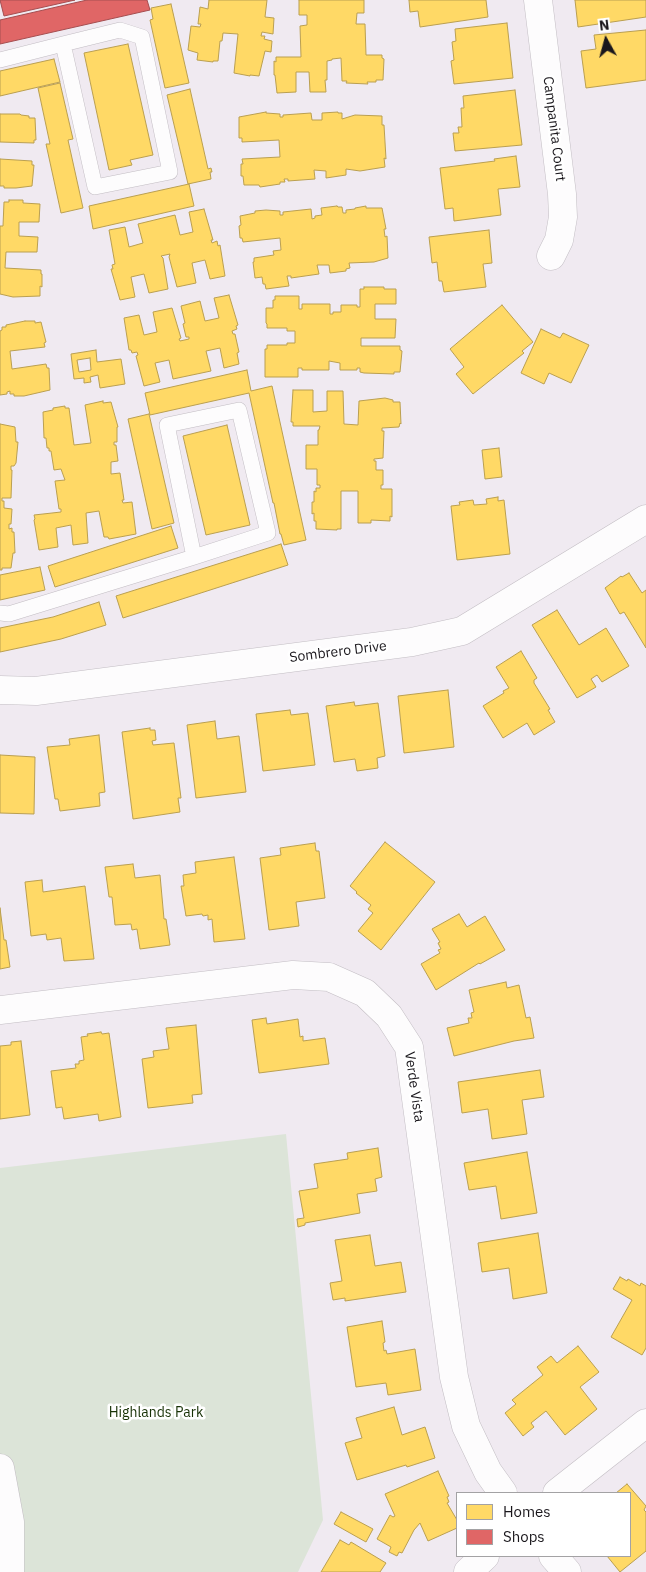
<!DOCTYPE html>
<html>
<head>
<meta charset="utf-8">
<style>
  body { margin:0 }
  #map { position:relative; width:646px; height:1572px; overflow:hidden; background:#f0eaf1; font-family:"IBM Plex Sans",sans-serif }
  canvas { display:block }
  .legend { position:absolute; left:456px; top:1492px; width:175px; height:65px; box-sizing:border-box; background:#fff; border:1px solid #a3a2a4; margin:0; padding:6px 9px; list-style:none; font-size:15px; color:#1a171c }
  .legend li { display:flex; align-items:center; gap:10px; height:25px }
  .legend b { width:25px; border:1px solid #a3a2a4 }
  .north { position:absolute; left:581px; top:15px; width:50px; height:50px; -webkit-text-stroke:4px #fff; paint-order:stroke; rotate:353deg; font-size:14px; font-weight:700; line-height:20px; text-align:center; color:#1a171c }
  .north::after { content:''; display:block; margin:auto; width:18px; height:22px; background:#1a171c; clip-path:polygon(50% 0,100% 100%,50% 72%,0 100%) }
</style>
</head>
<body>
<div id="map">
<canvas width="646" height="1572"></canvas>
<ul class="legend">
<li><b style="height:14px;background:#ffd966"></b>Homes</li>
<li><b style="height:14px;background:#e06666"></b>Shops</li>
</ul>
<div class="north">N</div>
</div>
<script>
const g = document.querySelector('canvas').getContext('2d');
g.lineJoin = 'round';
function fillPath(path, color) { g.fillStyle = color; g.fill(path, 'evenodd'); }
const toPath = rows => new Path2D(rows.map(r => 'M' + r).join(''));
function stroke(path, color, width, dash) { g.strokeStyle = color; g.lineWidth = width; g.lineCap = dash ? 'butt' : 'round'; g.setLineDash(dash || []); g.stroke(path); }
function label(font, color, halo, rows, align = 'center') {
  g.font = font + ' "IBM Plex Sans",sans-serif'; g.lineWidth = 5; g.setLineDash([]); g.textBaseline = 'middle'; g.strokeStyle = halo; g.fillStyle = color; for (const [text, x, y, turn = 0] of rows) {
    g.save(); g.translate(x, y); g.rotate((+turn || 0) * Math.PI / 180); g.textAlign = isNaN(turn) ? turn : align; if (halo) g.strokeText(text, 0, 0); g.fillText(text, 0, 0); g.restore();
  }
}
const green = toPath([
  [286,1134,323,1520,298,1572,0,1572,0,1168]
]);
const homes = toPath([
  [209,0,267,0,265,17,274,18,273,34,262,32,261,36,265,36,264,39,272,41,271,52,265,51,259,76,250,75,250,76,234,73,238,34,223,33,222,41,220,41,218,61,213,61,213,62,197,60,198,53,188,50,191,26,200,27,201,24,198,24,200,7,208,9,209,0],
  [299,0,364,0,364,13,357,13,356,24,365,24,366,55,382,55,382,58,384,59,383,80,376,80,376,82,367,82,368,84,346,83,347,81,342,81,341,58,332,59,332,60,327,61,327,80,325,80,326,92,310,92,309,72,296,72,296,92,277,93,275,75,274,75,274,61,276,62,276,57,301,57,300,26,307,25,307,15,299,15,299,0],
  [409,0,486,0,488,17,420,27,418,11,410,12,409,0],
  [575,0,646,0,646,17,578,27,575,0],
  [171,4,189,83,165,88,150,20,153,19,151,8,171,4],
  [507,23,513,78,454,84,451,61,454,60,452,42,456,41,455,29,507,23],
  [646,30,646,80,586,88,581,51,596,49,594,35,646,30],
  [128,44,153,155,130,160,132,165,109,170,84,53,128,44],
  [54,59,60,82,0,96,0,71,54,59],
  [60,83,73,139,68,140,83,208,61,213,46,144,50,144,38,88,60,83],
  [190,89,208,169,211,168,212,172,210,172,211,179,188,184,167,95,190,89],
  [515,90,522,145,455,151,453,133,459,133,458,127,462,127,461,108,464,108,463,96,515,90],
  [266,112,266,113,280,114,280,117,283,117,283,115,311,113,312,120,322,120,322,113,338,112,338,113,342,113,342,119,355,115,382,116,382,125,384,125,386,159,384,158,385,167,360,171,346,169,346,175,326,178,326,171,314,170,315,179,288,181,288,179,284,179,285,182,280,182,280,184,260,187,259,185,244,185,243,176,241,176,241,164,243,164,242,159,280,157,279,140,242,142,242,138,239,138,239,117,266,112],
  [0,114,20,114,21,115,29,116,29,118,35,118,36,140,34,140,34,143,0,142,0,114],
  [516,156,520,187,498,189,501,215,454,221,453,208,445,209,440,168,495,161,494,159,516,156],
  [0,159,32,161,32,165,34,165,32,186,16,188,4,188,4,186,0,186,0,159],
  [189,184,194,206,93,229,89,206,189,184],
  [9,200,23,200,23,203,40,204,39,222,19,222,19,236,38,237,37,252,6,252,5,268,41,270,41,274,42,274,42,287,40,286,40,296,13,297,0,294,0,226,3,226,4,202,9,202,9,200],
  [337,206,338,207,342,207,343,213,346,213,346,210,355,209,355,208,366,206,366,208,382,208,386,229,384,229,385,237,387,236,388,258,374,262,349,263,350,268,346,269,346,271,330,273,329,265,317,265,319,274,291,278,291,276,287,276,289,286,266,289,265,284,263,284,262,277,255,278,253,262,254,262,254,258,274,255,273,251,281,250,280,238,243,242,242,238,240,238,239,226,241,225,240,216,255,213,255,211,266,210,280,211,280,215,283,215,283,212,311,209,312,219,315,218,315,216,322,215,321,208,337,206],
  [204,209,213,240,211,240,212,243,217,241,218,246,220,245,225,276,210,279,205,260,192,263,196,283,177,287,169,257,170,254,161,256,163,258,168,289,149,293,144,274,131,277,135,297,120,300,111,269,113,269,112,265,115,264,109,230,125,227,129,247,143,243,138,224,175,215,180,235,193,232,189,212,204,209],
  [489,230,492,263,483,264,486,287,444,292,442,281,439,281,437,262,432,263,429,237,489,230],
  [364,287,384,287,384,289,396,289,396,304,375,304,375,319,396,319,395,338,361,338,361,346,400,346,400,350,402,351,400,372,394,372,394,374,364,373,360,372,360,368,357,368,357,370,340,370,340,363,329,361,329,370,302,370,302,368,298,368,298,377,265,377,265,349,267,349,267,345,287,345,287,343,295,343,295,331,287,331,287,328,267,328,267,324,266,323,266,308,273,308,273,300,275,300,275,296,299,296,299,309,302,309,302,304,330,304,330,314,333,314,333,312,341,312,341,305,357,305,357,307,360,307,360,289,364,289,364,287],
  [229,295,238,325,236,326,237,329,232,331,233,334,235,334,239,352,237,353,239,364,224,368,220,348,206,351,211,371,173,379,169,360,155,363,160,382,144,386,136,356,138,355,137,352,132,353,131,350,129,350,124,318,139,315,144,335,157,332,153,312,172,308,181,338,179,339,180,341,189,339,189,337,186,337,183,324,185,323,181,306,200,301,205,321,219,318,214,298,229,295],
  [502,305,533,342,522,351,524,353,473,394,456,374,464,367,450,349,502,305],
  [25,321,35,321,35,323,41,322,46,342,44,343,45,347,10,351,12,369,46,364,47,368,49,368,50,390,24,396,14,396,14,394,10,394,10,391,7,392,7,394,0,395,0,331,2,330,2,327,6,327,6,325,25,321],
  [541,329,560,338,563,333,589,345,571,383,549,373,544,384,521,373,541,329],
  [96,350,97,362,121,359,125,384,100,388,98,375,90,377,91,382,84,383,84,378,74,379,71,354,96,350],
  [90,358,91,370,79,372,77,360,90,358],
  [247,370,251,391,272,386,306,540,284,545,281,534,280,534,274,503,273,503,249,393,150,415,145,393,247,370],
  [293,390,313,390,313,412,327,411,327,391,343,391,344,424,358,425,359,401,385,398,393,400,393,402,400,402,401,424,400,423,399,427,382,428,382,431,384,431,383,458,374,459,374,461,376,461,376,470,383,470,383,485,381,485,381,489,392,489,392,517,390,516,390,521,371,520,371,523,358,523,358,491,341,491,341,529,337,529,337,530,316,529,316,521,314,521,314,513,312,514,312,502,314,502,314,491,316,492,316,488,320,488,320,485,317,485,317,469,306,469,306,445,318,445,318,430,319,430,320,426,293,426,293,422,291,422,293,390],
  [103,401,103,403,111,402,118,427,117,427,117,442,114,442,114,445,116,445,118,461,111,462,111,474,120,473,124,500,122,500,123,503,132,502,136,534,109,539,108,537,104,537,99,511,86,513,88,543,73,545,71,525,56,528,58,547,39,550,34,520,35,519,34,515,61,512,61,509,59,509,55,481,65,480,61,469,54,470,51,451,49,451,49,448,47,448,46,438,44,438,43,412,53,410,53,408,65,406,65,408,69,408,74,445,91,443,85,405,103,401],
  [149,414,174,523,152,529,128,419,149,414],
  [0,424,15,427,16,442,18,442,16,463,14,466,11,466,11,470,12,470,11,498,2,498,2,501,4,501,4,508,12,509,11,524,9,524,9,529,12,528,12,532,14,532,15,553,13,553,11,568,2,568,2,570,0,570,0,424],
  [227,425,250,525,206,535,183,436,227,425],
  [499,448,502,477,485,479,482,450,499,448],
  [498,497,498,501,504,500,510,554,457,560,451,506,460,505,459,502,473,500,474,505,487,504,486,499,498,497],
  [171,526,178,548,55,587,48,566,171,526],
  [281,544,288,565,123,618,116,596,281,544],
  [40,567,45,590,0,600,0,575,40,567],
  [629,573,642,593,646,590,646,648,624,612,620,614,605,588,621,576,622,577,629,573],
  [99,602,106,625,61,639,0,652,0,628,53,617,99,602],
  [557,610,579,645,606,628,629,666,602,682,597,675,591,679,596,687,577,698,532,625,557,610],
  [521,651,537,678,534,680,534,683,550,709,548,710,555,722,534,735,527,723,503,738,483,706,504,693,503,691,509,688,496,667,521,651],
  [448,690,454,747,404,753,398,696,448,690],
  [354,702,355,706,378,703,385,756,377,758,378,768,357,771,355,759,334,762,326,706,354,702],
  [290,710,291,715,308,713,315,765,263,771,256,714,290,710],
  [215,721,217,739,239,736,246,792,196,798,187,725,215,721],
  [150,728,150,730,155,730,156,740,152,741,153,745,174,743,181,798,178,798,180,812,133,819,122,732,150,728],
  [99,735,105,792,99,793,100,806,60,811,58,799,55,799,47,747,70,745,69,739,99,735],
  [0,755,35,757,34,814,0,813,0,755],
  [385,842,435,882,381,950,358,931,373,913,368,909,371,905,356,893,357,892,350,886,385,842],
  [315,843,316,851,319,851,325,898,296,902,299,926,269,930,260,858,281,855,280,848,315,843],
  [234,857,245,939,214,942,212,919,208,920,208,915,203,916,202,914,186,916,181,886,184,886,183,875,196,873,195,862,234,857],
  [133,864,135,878,160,875,164,919,166,919,170,945,140,949,137,929,132,930,131,924,115,925,112,897,109,897,105,867,133,864],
  [42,880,43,892,85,886,94,959,64,961,61,938,47,940,46,934,31,936,25,882,42,880],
  [0,908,4,940,6,940,10,967,0,969,0,908],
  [459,914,467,927,485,916,505,950,480,964,479,963,436,990,421,964,440,953,438,950,441,949,438,943,440,942,432,929,459,914],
  [506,982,507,988,519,985,526,1018,530,1017,534,1038,514,1041,454,1056,447,1028,469,1023,468,1018,472,1018,471,1013,474,1012,469,990,506,982],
  [266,1018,267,1024,298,1019,300,1037,303,1036,303,1041,325,1038,329,1064,259,1073,252,1020,266,1018],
  [196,1025,202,1094,192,1095,193,1103,148,1108,142,1059,154,1057,153,1051,169,1049,166,1028,196,1025],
  [101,1032,102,1034,109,1033,121,1117,99,1121,98,1114,64,1119,62,1107,56,1108,51,1071,76,1068,75,1064,79,1064,79,1061,84,1060,81,1037,88,1036,87,1034,101,1032],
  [21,1041,30,1115,0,1119,0,1046,11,1045,11,1042,21,1041],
  [540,1070,544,1097,522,1100,527,1134,492,1139,488,1109,462,1113,458,1082,540,1070],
  [378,1148,382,1177,375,1179,377,1191,357,1194,360,1213,305,1223,305,1225,298,1227,297,1219,304,1218,299,1191,318,1188,314,1164,348,1159,347,1153,378,1148],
  [527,1152,537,1213,501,1219,496,1186,469,1190,464,1163,527,1152],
  [538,1233,547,1293,513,1299,509,1268,482,1272,478,1243,538,1233],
  [370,1235,375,1266,401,1262,406,1292,345,1301,345,1298,333,1300,330,1283,342,1281,335,1240,370,1235],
  [620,1277,627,1281,628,1279,640,1286,641,1283,646,1286,646,1348,642,1355,611,1337,632,1300,613,1289,620,1277],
  [382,1321,385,1342,383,1343,384,1351,386,1350,387,1354,415,1349,421,1390,388,1395,386,1383,356,1387,347,1327,382,1321],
  [578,1346,599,1372,580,1387,597,1409,565,1435,546,1411,531,1423,534,1427,523,1436,505,1413,516,1404,512,1400,543,1375,537,1367,551,1356,557,1363,578,1346],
  [394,1407,402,1435,425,1427,435,1458,407,1467,406,1465,357,1480,345,1443,362,1438,356,1418,394,1407],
  [438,1471,449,1496,447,1497,449,1502,447,1503,457,1520,457,1528,428,1541,420,1523,414,1530,402,1553,399,1552,397,1556,389,1552,391,1547,377,1539,390,1515,393,1517,395,1516,385,1494,438,1471],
  [627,1484,646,1506,644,1510,646,1512,646,1551,620,1572,607,1556,630,1556,630,1493,616,1493,627,1484],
  [341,1512,373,1529,366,1542,334,1524,341,1512],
  [340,1540,349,1545,351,1542,386,1563,380,1572,321,1572,340,1540]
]);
const shops = toPath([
  [0,0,75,0,4,16,0,0],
  [87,0,147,0,150,10,0,44,0,20,87,0]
]);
const service = toPath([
  [0,60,63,44,120,30,142,37,170,172,95,187,63,44],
  [0,613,9,614,194,557,268,533,239,410,167,425,194,557]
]);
const minor = toPath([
  [538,0,562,194,563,217,559,240,551,256],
  [0,690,36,691,412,642,462,631,646,519],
  [0,1010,293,975,329,977,365,993,389,1016,409,1047,454,1377,466,1426,488,1472,503,1493],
  [0,1468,10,1522,10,1572],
  [557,1493,646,1423],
  [553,1556,567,1572],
  [468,1572,485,1556]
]);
const streetNames = [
  ["Campanita Court",554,129,83],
  ["Sombrero Drive",338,652,-7],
  ["Verde Vista",414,1087,82]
];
const parkNames = [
  ["Highlands Park",156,1413]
];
fillPath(green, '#dce4d8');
fillPath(homes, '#ffd966');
stroke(homes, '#ba9f50', 1);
fillPath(shops, '#e06666');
stroke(shops, '#a54e50', 1);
stroke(service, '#c2bdc3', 16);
stroke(minor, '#c2bdc3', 29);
stroke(service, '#fdfcfd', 15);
stroke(minor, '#fdfcfd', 28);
label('14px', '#1a171c', '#fff', streetNames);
label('14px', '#173105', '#fff', parkNames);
</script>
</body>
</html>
